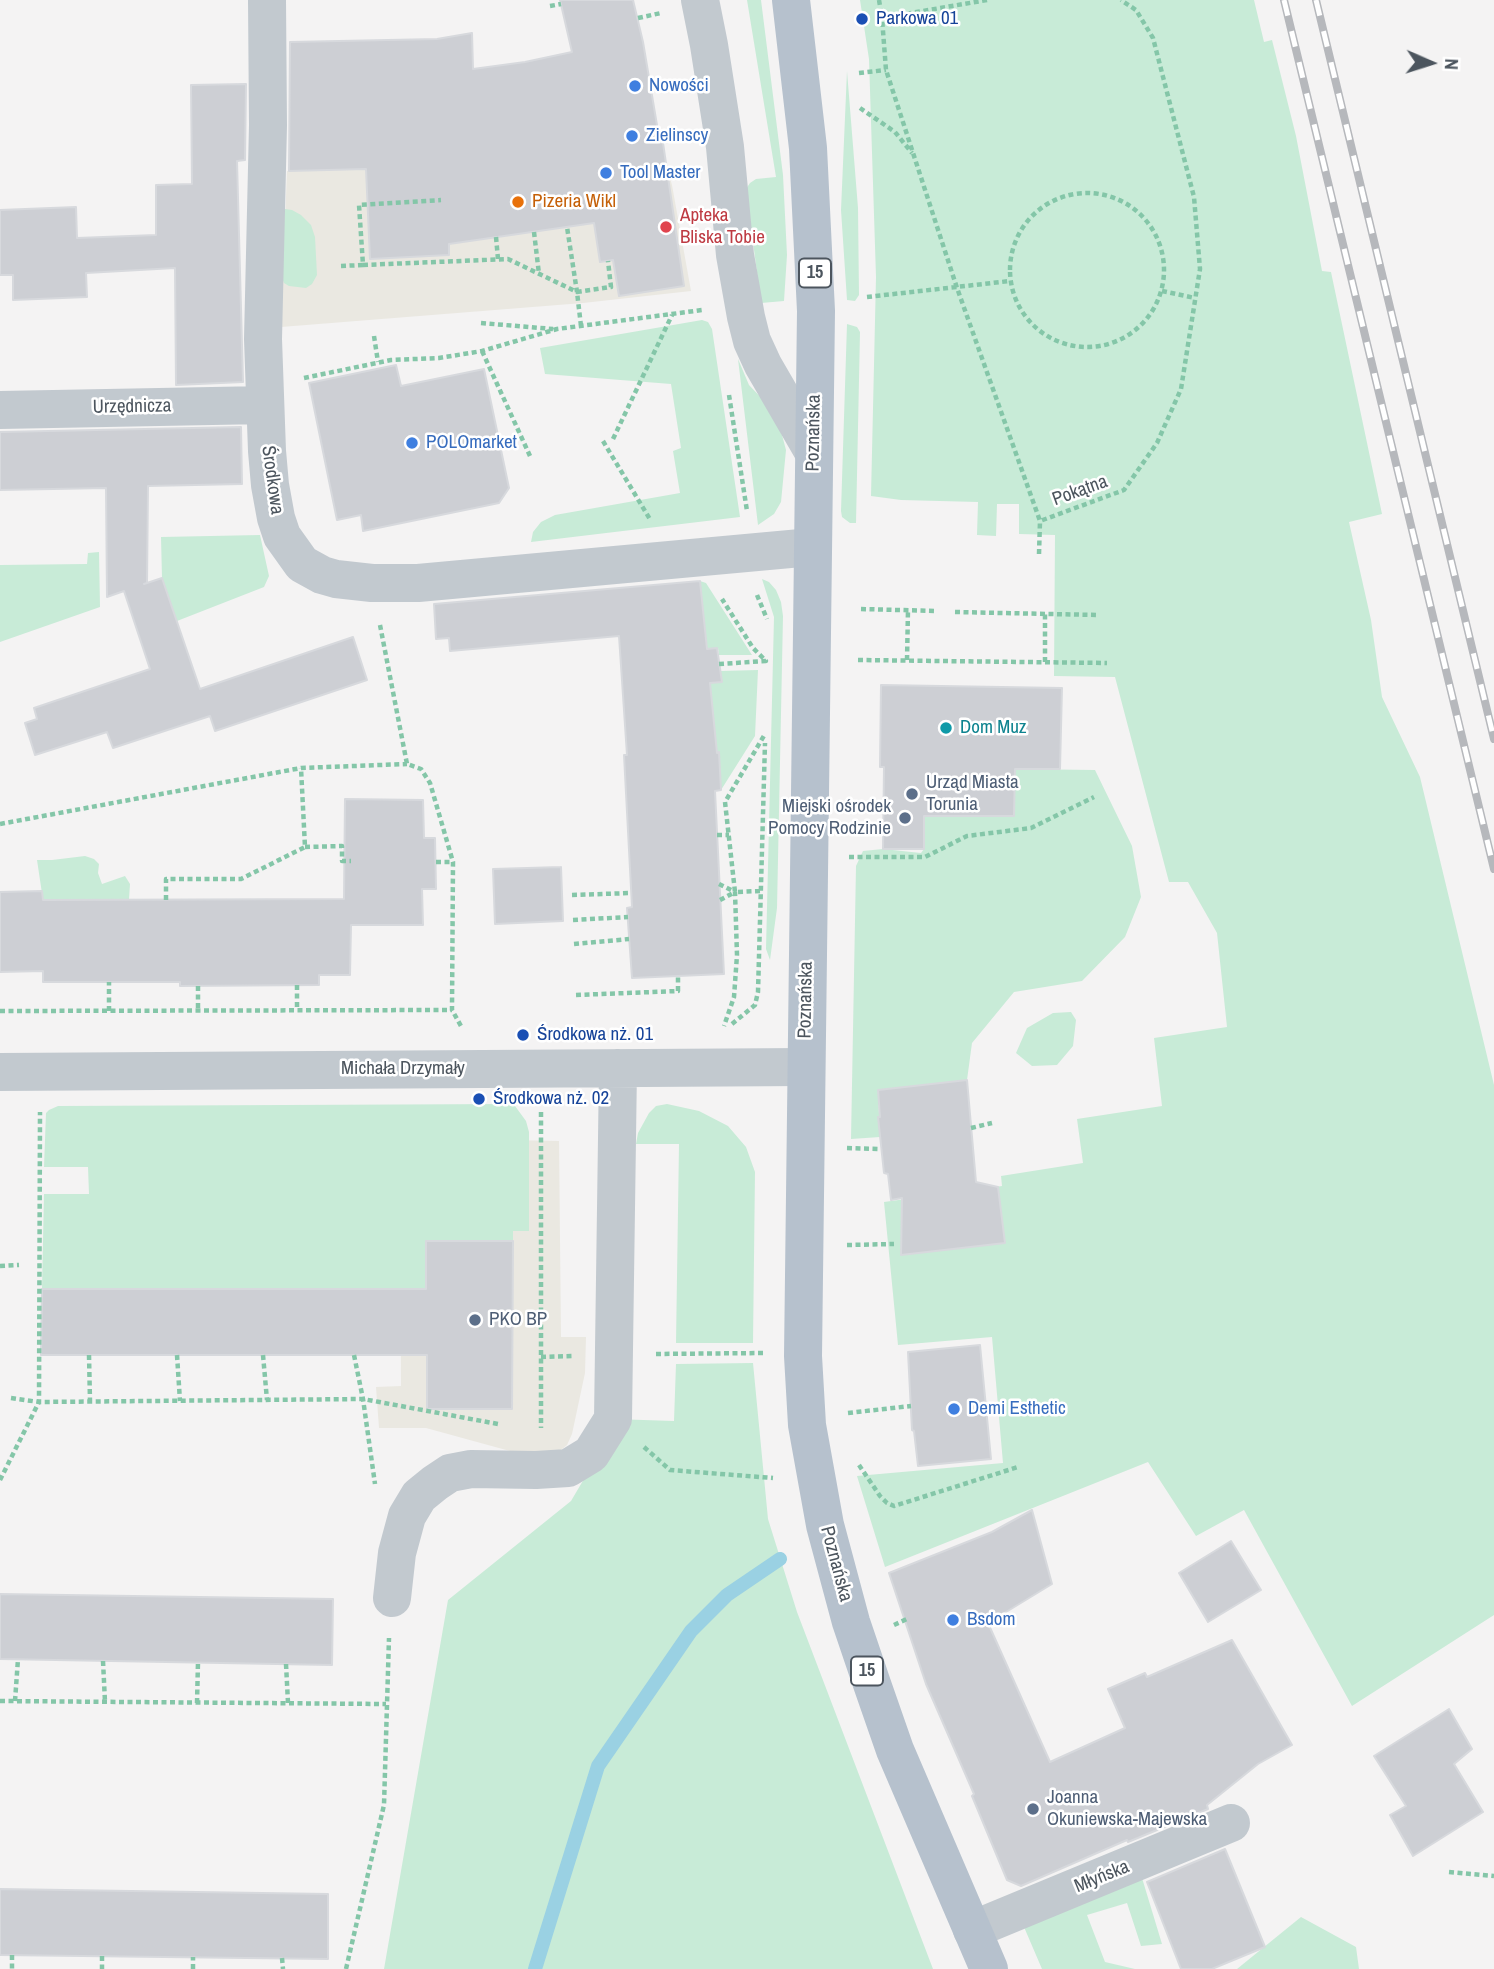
<!DOCTYPE html>
<html>
<head>
<meta charset="utf-8">
<style>
  body { margin:0 }
  #map { position:relative; width:1494px; height:1969px; overflow:hidden; background:#f4f3f3; font-family:"Archivo Narrow",sans-serif }
  canvas { display:block }
  .north { position:absolute; left:1396px; top:28px; width:70px; height:70px; -webkit-text-stroke:5px #fff; paint-order:stroke; rotate:93deg; font-size:19px; font-weight:700; line-height:28px; text-align:center; color:#4c555e }
  .north::after { content:''; display:block; margin:auto; width:24px; height:32px; background:#4c555e; clip-path:polygon(50% 0,100% 100%,50% 72%,0 100%) }
</style>
</head>
<body>
<div id="map">
<canvas width="1494" height="1969"></canvas>
<div class="north">N</div>
</div>
<script>
const g = document.querySelector('canvas').getContext('2d');
g.lineJoin = 'round';
function fillPath(path, color) { g.fillStyle = color; g.fill(path, 'evenodd'); }
const toPath = rows => new Path2D(rows.map(r => 'M' + r).join(''));
function stroke(path, color, width, dash) { g.strokeStyle = color; g.lineWidth = width; g.lineCap = dash ? 'butt' : 'round'; g.setLineDash(dash || []); g.stroke(path); }
function label(font, color, halo, rows, align = 'center') {
  g.font = font + ' "Archivo Narrow",sans-serif'; g.lineWidth = 5; g.setLineDash([]); g.textBaseline = 'middle'; g.strokeStyle = halo; g.fillStyle = color; for (const [text, x, y, turn = 0] of rows) {
    g.save(); g.translate(x, y); g.rotate((+turn || 0) * Math.PI / 180); g.textAlign = isNaN(turn) ? turn : align; if (halo) g.strokeText(text, 0, 0); g.fillText(text, 0, 0); g.restore();
  }
}
const commercial = toPath([
  [660,143,672,185,691,291,583,303,281,327,287,171,509,164],
  [400,1138,559,1141,561,1337,586,1337,585,1373,572,1434,567,1445,554,1456,539,1459,426,1428,379,1428,376,1387,401,1386]
]);
const green = toPath([
  [747,0,761,0,783,175,787,255,784,301,761,303,746,189,750,183,756,179,776,177],
  [860,0,1254,0,1264,42,1272,40,1296,136,1322,271,1331,272,1382,514,1349,522,1371,620,1382,697,1420,777,1494,1085,1494,1615,1352,1706,1244,1510,1196,1536,1148,1462,885,1567,857,1476,1003,1463,992,1337,898,1345,884,1202,1002,1186,1001,1176,1083,1163,1077,1119,1162,1106,1154,1038,1227,1027,1217,933,1188,882,1169,882,1115,677,1054,676,1055,535,1019,534,1019,504,997,504,996,536,977,535,978,502,901,500,871,496,876,277,869,59],
  [847,71,858,208,859,295,855,301,847,300,841,210],
  [285,209,292,210,301,215,311,225,315,237,317,275,312,284,306,288,289,286,284,283,281,275,283,213],
  [702,320,708,322,712,329,740,517,531,542,533,532,541,522,555,515,680,493,673,451,681,448,671,384,545,374,540,348],
  [847,324,857,327,860,332,856,523,850,523,842,517,841,511],
  [738,359,749,385,769,406,782,435,786,450,781,502,774,514,758,525],
  [260,535,269,576,264,587,177,621,162,578,161,537],
  [99,552,100,607,0,642,0,565,87,564,88,553],
  [762,579,769,582,776,590,781,602,783,616,777,908,770,960,766,949,774,617],
  [700,581,706,583,752,655,719,655,718,648,707,649],
  [758,670,755,736,721,790,719,753,713,753,710,683,721,682,720,671],
  [924,768,981,816,1014,816,1015,769,1095,770,1132,846,1141,897,1125,937,1082,981,1014,992,972,1043,967,1080,878,1091,880,1137,851,1139,856,866,863,851,883,849,921,853,924,849],
  [85,856,94,859,99,864,98,873,102,884,125,876,130,884,129,899,43,900,37,860,52,860],
  [1071,1012,1076,1020,1073,1046,1057,1065,1032,1066,1016,1053,1027,1028,1053,1013],
  [510,1104,515,1106,526,1121,529,1132,529,1231,513,1231,513,1241,426,1241,426,1294,401,1289,42,1289,44,1194,89,1194,88,1167,44,1167,46,1113,49,1110,58,1106],
  [667,1104,699,1111,728,1126,746,1147,755,1172,753,1343,676,1343,679,1144,636,1144,638,1133,649,1113,656,1106],
  [753,1363,768,1519,797,1612,933,1969,384,1969,448,1600,571,1501,617,1423,613,1419,674,1421,676,1364],
  [1142,1878,1162,1944,1141,1946,1127,1903,1087,1915,1105,1962,1135,1969,1042,1969,1021,1920],
  [1301,1917,1356,1947,1359,1969,1237,1969]
]);
const stream = toPath([
  [535,1969,598,1766,691,1631,727,1595,780,1559]
]);
const building = toPath([
  [560,0,633,0,643,42,660,143,663,143,684,286,619,296,613,260,600,262,594,223,449,244,449,255,370,259,366,169,289,171,290,42,437,39,472,33,473,69,525,62,572,52,560,0],
  [246,84,245,160,237,161,243,382,176,385,175,268,86,273,87,297,13,300,13,275,0,275,0,210,76,207,77,238,156,235,156,185,192,184,191,85,246,84],
  [396,365,401,386,484,369,509,488,499,503,363,531,361,515,337,520,309,383,396,365],
  [241,427,242,484,148,486,147,583,144,584,162,578,200,689,353,637,367,680,215,731,210,716,113,748,107,732,35,755,25,723,37,719,34,708,150,669,124,591,107,597,106,488,0,490,0,432,241,427],
  [700,581,707,649,717,648,722,682,710,683,717,753,719,752,721,790,715,791,724,974,632,978,627,908,632,907,624,755,627,755,619,636,450,651,449,638,436,639,434,604,700,581],
  [881,685,1062,688,1060,769,1015,769,1014,816,924,816,924,849,883,849,884,767,880,767,881,685],
  [345,799,423,800,424,838,435,838,436,889,422,889,423,925,351,925,350,975,319,975,319,985,180,986,180,982,43,982,43,971,0,972,0,892,42,891,43,900,344,899,345,799],
  [561,867,563,921,495,924,493,869,561,867],
  [967,1080,976,1182,998,1187,1005,1243,901,1255,902,1198,891,1200,888,1174,884,1173,878,1117,880,1117,878,1090,967,1080],
  [426,1241,513,1241,512,1409,427,1409,427,1355,41,1355,42,1289,426,1289,426,1241],
  [980,1345,991,1459,918,1466,914,1431,912,1430,908,1352,980,1345],
  [1032,1510,1052,1584,988,1623,1050,1762,1125,1728,1108,1689,1145,1673,1147,1677,1232,1640,1292,1745,1258,1764,1207,1805,1208,1809,1128,1842,1127,1840,1021,1886,1007,1880,972,1796,974,1794,926,1684,889,1573,992,1532,1032,1510],
  [1231,1541,1261,1590,1208,1622,1179,1573,1231,1541],
  [0,1594,333,1599,332,1665,0,1659,0,1594],
  [1449,1709,1472,1749,1454,1764,1483,1812,1413,1856,1390,1815,1406,1806,1374,1756,1449,1709],
  [1225,1849,1265,1947,1212,1969,1181,1969,1147,1882,1225,1849],
  [0,1889,328,1894,328,1959,0,1955,0,1889]
]);
const path = toPath([
  [879,0,882,18],
  [987,0,882,18,886,70,957,288,1040,521,1124,490,1157,443,1181,389,1200,269,1194,197,1153,38,1136,10,1121,0],
  [550,6,561,4],
  [638,18,661,13],
  [859,73,886,70],
  [860,108,895,132,912,153],
  '1010 270a77 77 0 1 1 154 0a77 77 0 1 1-154 0Z',
  [534,232,539,274],
  [496,237,498,259],
  [363,265,508,259,577,292,567,227],
  [341,266,363,265,359,205,441,200],
  [1162,291,1195,298],
  [867,297,1010,281],
  [481,323,553,329],
  [581,326,577,292,611,287,608,261],
  [374,336,378,362],
  [482,351,530,456],
  [304,378,391,360,439,358,482,351,557,329,702,310],
  [729,395,747,511],
  [613,439,672,315],
  [603,441,651,521],
  [1039,554,1040,521],
  [757,595,767,619],
  [861,609,937,611],
  [955,612,1097,615],
  [380,625,407,764,421,769,430,783,453,862,452,1010,461,1026],
  [858,660,1107,663],
  [907,660,908,610],
  [1045,662,1045,614],
  [719,664,766,661,753,648,722,599],
  [0,824,301,768,407,764],
  [717,835,729,835],
  [305,847,342,846,342,861,351,861],
  [849,857,925,857,967,836,1031,828,1094,797],
  [436,862,452,862],
  [719,884,735,892,737,955,734,997,724,1026],
  [760,891,735,892,725,802,765,734],
  [572,895,631,893],
  [166,900,166,879,241,879,305,847,301,768],
  [720,900,735,892],
  [573,920,628,917],
  [574,944,629,939],
  [297,985,297,1010],
  [198,986,198,1011],
  [576,995,678,991,678,976],
  [0,1011,452,1010],
  [109,1011,109,982],
  [732,1024,755,1005,758,992,765,743],
  [541,1112,541,1428],
  [971,1128,992,1123],
  [847,1148,881,1149],
  [847,1245,894,1244],
  [0,1266,19,1265],
  [656,1354,763,1353],
  [89,1355,90,1401],
  [177,1355,180,1401],
  [263,1355,267,1400],
  [354,1355,363,1399,375,1484],
  [541,1357,574,1356],
  [11,1398,39,1402,363,1399,498,1424],
  [848,1413,911,1406],
  [644,1447,670,1470,773,1478],
  [859,1465,880,1496,887,1503,894,1506,1018,1467],
  [0,1480,39,1402,40,1112],
  [894,1625,909,1618],
  [103,1661,105,1702],
  [286,1664,288,1703],
  [0,1701,386,1704],
  [15,1701,18,1659],
  [197,1703,198,1662],
  [1449,1872,1494,1876],
  [12,1955,12,1969],
  [102,1956,102,1969],
  [282,1958,283,1969],
  [193,1969,193,1957],
  [346,1969,384,1805,389,1638]
]);
const minor = toPath([
  [267,0,268,125,263,339,267,451,270,485,276,518,282,536,302,564,322,575,336,579,372,583,418,583,812,547],
  [700,0,709,45,725,147,735,255,746,317,752,341,763,365,814,453],
  [0,410,265,405],
  [0,1072,805,1067],
  [392,1598,397,1553,407,1516,419,1496,435,1483,450,1473,471,1469,536,1470,568,1468,591,1454,613,1419,618,1068],
  [972,1930,1231,1823]
]);
const major = toPath([
  [791,0,808,148,816,311,803,1356,807,1425,825,1525,851,1622,872,1684,895,1750,989,1969]
]);
const rail = toPath([
  [1284,0,1494,869],
  [1316,0,1494,739]
]);
const markers = [
  [862,19,7,"#1a4fb4"],
  [635,86,7,"#3f7fe0"],
  [632,136,7,"#3f7fe0"],
  [606,173,7,"#3f7fe0"],
  [518,202,7,"#e8710a"],
  [666,227,7,"#e0444e"],
  [412,443,7,"#3f7fe0"],
  [946,728,7,"#0f9aa8"],
  [912,794,7,"#5c6f8a"],
  [905,818,7,"#5c6f8a"],
  [523,1035,7,"#1a4fb4"],
  [479,1099,7,"#1a4fb4"],
  [475,1320,7,"#5c6f8a"],
  [954,1409,7,"#3f7fe0"],
  [953,1620,7,"#3f7fe0"],
  [1033,1809,7,"#5c6f8a"]
];
const shields = [
  [815,273,32],
  [867,1671,32]
];
const shieldNames = [
  ["15",815,273],
  ["15",867,1671]
];
const transitNames = [
  ["Parkowa 01",876,19],
  ["Środkowa nż. 01",537,1035],
  ["Środkowa nż. 02",493,1099]
];
const shopNames = [
  ["Nowości",649,86],
  ["Zielinscy",646,136],
  ["Tool Master",620,173],
  ["POLOmarket",426,443],
  ["Demi Esthetic",968,1409],
  ["Bsdom",967,1620]
];
const foodNames = [
  ["Pizeria Wikl",532,202]
];
const healthNames = [
  ["Apteka",680,216],
  ["Bliska Tobie",680,238]
];
const streetNames = [
  ["Urzędnicza",132,407,-1],
  ["Poznańska",814,433,-89],
  ["Środkowa",272,480,82],
  ["Pokątna",1080,491,-20],
  ["Poznańska",806,1000,-89],
  ["Michała Drzymały",403,1069],
  ["Poznańska",836,1564,75],
  ["Młyńska",1102,1877,-22]
];
const cultureNames = [
  ["Dom Muz",960,728]
];
const serviceNames = [
  ["Urząd Miasta",926,783],
  ["Torunia",926,805],
  ["Miejski ośrodek",891,807,"right"],
  ["Pomocy Rodzinie",891,829,"right"],
  ["PKO BP",489,1320],
  ["Joanna",1047,1798],
  ["Okuniewska-Majewska",1047,1820]
];
fillPath(commercial, '#eae8e1');
fillPath(green, '#c8ebd7');
stroke(stream, '#9ad1e3', 14);
fillPath(building, '#cdcfd4');
stroke(building, '#d7d9dd', 2);
stroke(path, '#84c6a8', 4.5, [5, 3.5]);
stroke(minor, '#c2c9cf', 38);
stroke(major, '#b6c1cd', 38);
stroke(rail, '#b6b8bc', 8);
stroke(rail, '#fff', 5, [16]);
for (const [x, y, r, color] of markers) { const dot = new Path2D(); dot.arc(x, y, r, 0, 2 * Math.PI); g.fillStyle = color; g.fill(dot); stroke(dot, '#fff', 2.5); }
for (const [x, y, w] of shields) { const box = new Path2D(); box.roundRect(x - w / 2, y - 14.5, w, 29, 5); g.fillStyle = '#fff'; g.fill(box); stroke(box, '#4c555e', 2); }
label('bold 18px', '#4c555e', null, shieldNames);
label('19px', '#164399', '#fff', transitNames, 'left');
label('19px', '#366cbe', '#fff', shopNames, 'left');
label('19px', '#c56008', '#fff', foodNames, 'left');
label('19px', '#be3a42', '#fff', healthNames, 'left');
label('19px', '#4c555e', '#fff', streetNames);
label('19px', '#0d838f', '#fff', cultureNames, 'left');
label('19px', '#4e5e75', '#fff', serviceNames, 'left');
</script>
</body>
</html>
